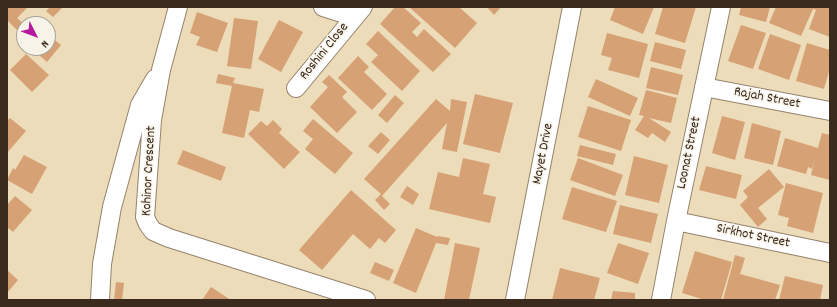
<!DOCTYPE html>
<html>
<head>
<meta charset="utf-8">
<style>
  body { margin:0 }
  #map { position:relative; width:837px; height:307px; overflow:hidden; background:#eddcb9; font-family:Dekko,sans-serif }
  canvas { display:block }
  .frame { position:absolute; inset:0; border:8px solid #3b2a1e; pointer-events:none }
  .north { position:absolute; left:16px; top:16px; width:40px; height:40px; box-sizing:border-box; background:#f7f3e8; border:1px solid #aca397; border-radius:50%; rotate:132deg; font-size:11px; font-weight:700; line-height:16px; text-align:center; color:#3b2a1e }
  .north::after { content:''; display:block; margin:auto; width:14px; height:18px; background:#b5179e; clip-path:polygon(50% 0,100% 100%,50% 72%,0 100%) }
</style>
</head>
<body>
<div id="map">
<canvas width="837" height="307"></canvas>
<div class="frame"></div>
<div class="north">N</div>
</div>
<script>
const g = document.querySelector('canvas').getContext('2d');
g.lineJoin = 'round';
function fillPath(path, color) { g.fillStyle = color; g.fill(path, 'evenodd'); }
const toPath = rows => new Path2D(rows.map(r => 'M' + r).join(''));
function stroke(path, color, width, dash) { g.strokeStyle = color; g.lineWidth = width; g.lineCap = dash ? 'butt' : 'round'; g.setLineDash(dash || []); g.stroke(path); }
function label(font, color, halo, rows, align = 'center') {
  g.font = font + ' Dekko,sans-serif'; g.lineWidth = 3; g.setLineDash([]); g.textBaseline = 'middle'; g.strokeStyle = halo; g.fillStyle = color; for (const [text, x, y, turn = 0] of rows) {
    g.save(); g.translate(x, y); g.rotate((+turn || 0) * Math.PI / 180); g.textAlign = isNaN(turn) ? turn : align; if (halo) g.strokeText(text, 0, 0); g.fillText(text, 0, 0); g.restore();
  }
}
const building = toPath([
  [7,7,28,7,17,18,24,24,24,29,20,33,7,20],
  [50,7,63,7,53,17,46,11],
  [395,7,403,7,421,23,412,32,417,37,424,29,451,54,433,72,380,24],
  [409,7,459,7,477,23,455,48],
  [487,7,501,7,494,15],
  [615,7,654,7,643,34,610,20],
  [663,7,696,7,685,43,655,34],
  [741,7,770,7,766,22,739,15],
  [776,7,830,7,830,37,809,29,816,10,813,9,801,36,769,23],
  [197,12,228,23,217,52,196,45,200,37,190,33],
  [234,18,258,21,251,69,227,66],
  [279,20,303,32,281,72,258,59],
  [48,24,56,31,51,37,61,45,47,62,31,48,48,48],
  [741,25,766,33,753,69,728,61],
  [378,31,420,71,402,91,371,62,378,55,366,44],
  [607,33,648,44,639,78,608,70,612,58,601,55],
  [770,34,801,45,789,80,758,69],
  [655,42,686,50,681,69,650,61],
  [807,43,830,50,830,68,824,89,796,81],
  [26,54,49,75,32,92,10,70],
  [358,56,369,67,364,72,387,94,372,110,338,78],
  [651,67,683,75,678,95,646,88],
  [218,74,235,78,233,83,264,89,259,112,250,110,244,138,222,133,232,86,216,83],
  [329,75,347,92,342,97,357,112,337,133,310,107,328,87,322,82],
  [596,79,638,98,630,116,588,97],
  [646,90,677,98,671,123,649,118,671,132,665,142,652,133,648,138,635,130,644,116,639,115],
  [475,94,513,103,500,153,463,144],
  [395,95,404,103,387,123,378,115],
  [436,99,450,111,451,99,467,102,457,152,442,149,447,123,382,196,390,204,384,210,375,200,381,194,364,179],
  [588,106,631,120,621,151,578,137],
  [722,116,745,122,735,160,712,153],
  [10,118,26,131,7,153,7,121],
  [313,119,353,153,335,174,305,149,313,139,303,131],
  [273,120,282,129,279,133,300,152,284,169,248,134,261,121,267,126],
  [752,123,781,131,773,165,744,158],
  [381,132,390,140,378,154,368,146],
  [822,133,830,135,830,180,811,175,815,159,812,169,808,167,806,174,777,166,785,138,818,148],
  [580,145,616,154,613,165,577,156],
  [183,150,226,167,221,181,177,164],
  [24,155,47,167,32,194,7,180,13,168,15,170],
  [634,156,668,165,659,203,625,195],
  [463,158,490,164,483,194,496,197,490,223,429,209,438,172,459,177],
  [578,158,623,175,615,196,570,180],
  [706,166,742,175,736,199,699,190],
  [769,169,784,187,758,208,767,219,758,227,740,205,748,197,743,191],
  [786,183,823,193,813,233,787,226,789,218,778,215],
  [407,186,419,194,413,205,400,197],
  [572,187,617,201,606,232,562,219],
  [351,190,396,230,385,243,379,238,370,249,353,234,322,270,299,250],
  [15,196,32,210,13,232,7,227,7,205],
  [620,205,658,214,651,243,613,234],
  [416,228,437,237,437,236,450,238,448,245,436,243,416,293,393,283],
  [455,243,480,248,469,300,444,300],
  [618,243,649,253,638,284,607,273],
  [695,251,732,262,721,300,705,300,682,293],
  [735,255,745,258,740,274,780,285,775,300,723,300],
  [375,262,394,270,389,281,370,273],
  [560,268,600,278,594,300,552,300],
  [7,270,18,280,7,293],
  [785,276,823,285,820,300,779,300],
  [116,282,124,283,122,300,114,300],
  [211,287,231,300,202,300],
  [613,291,635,293,635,300,611,300]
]);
const street = toPath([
  [178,7,161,70,152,120,145,217,148,224,153,231,169,238,366,300],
  [323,7,354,17],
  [704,87,830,111],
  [296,88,363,7],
  [676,221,830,253],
  [100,300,102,264,112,207,140,105,155,79],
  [515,300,572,7],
  [661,300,676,221,721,7]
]);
const streetNames = [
  ["Roshini Close",325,52,-51],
  ["Rajah Street",767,99,11],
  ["Loonat Street",690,153,-78],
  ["Mayet Drive",544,154,-79],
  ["Kohinor Crescent",150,171,-87],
  ["Sirkhot Street",753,237,12]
];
fillPath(building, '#d6a175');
stroke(street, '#94836c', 20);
stroke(street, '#fff', 18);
label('14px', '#3b2a1e', '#f7f3e8', streetNames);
</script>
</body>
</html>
